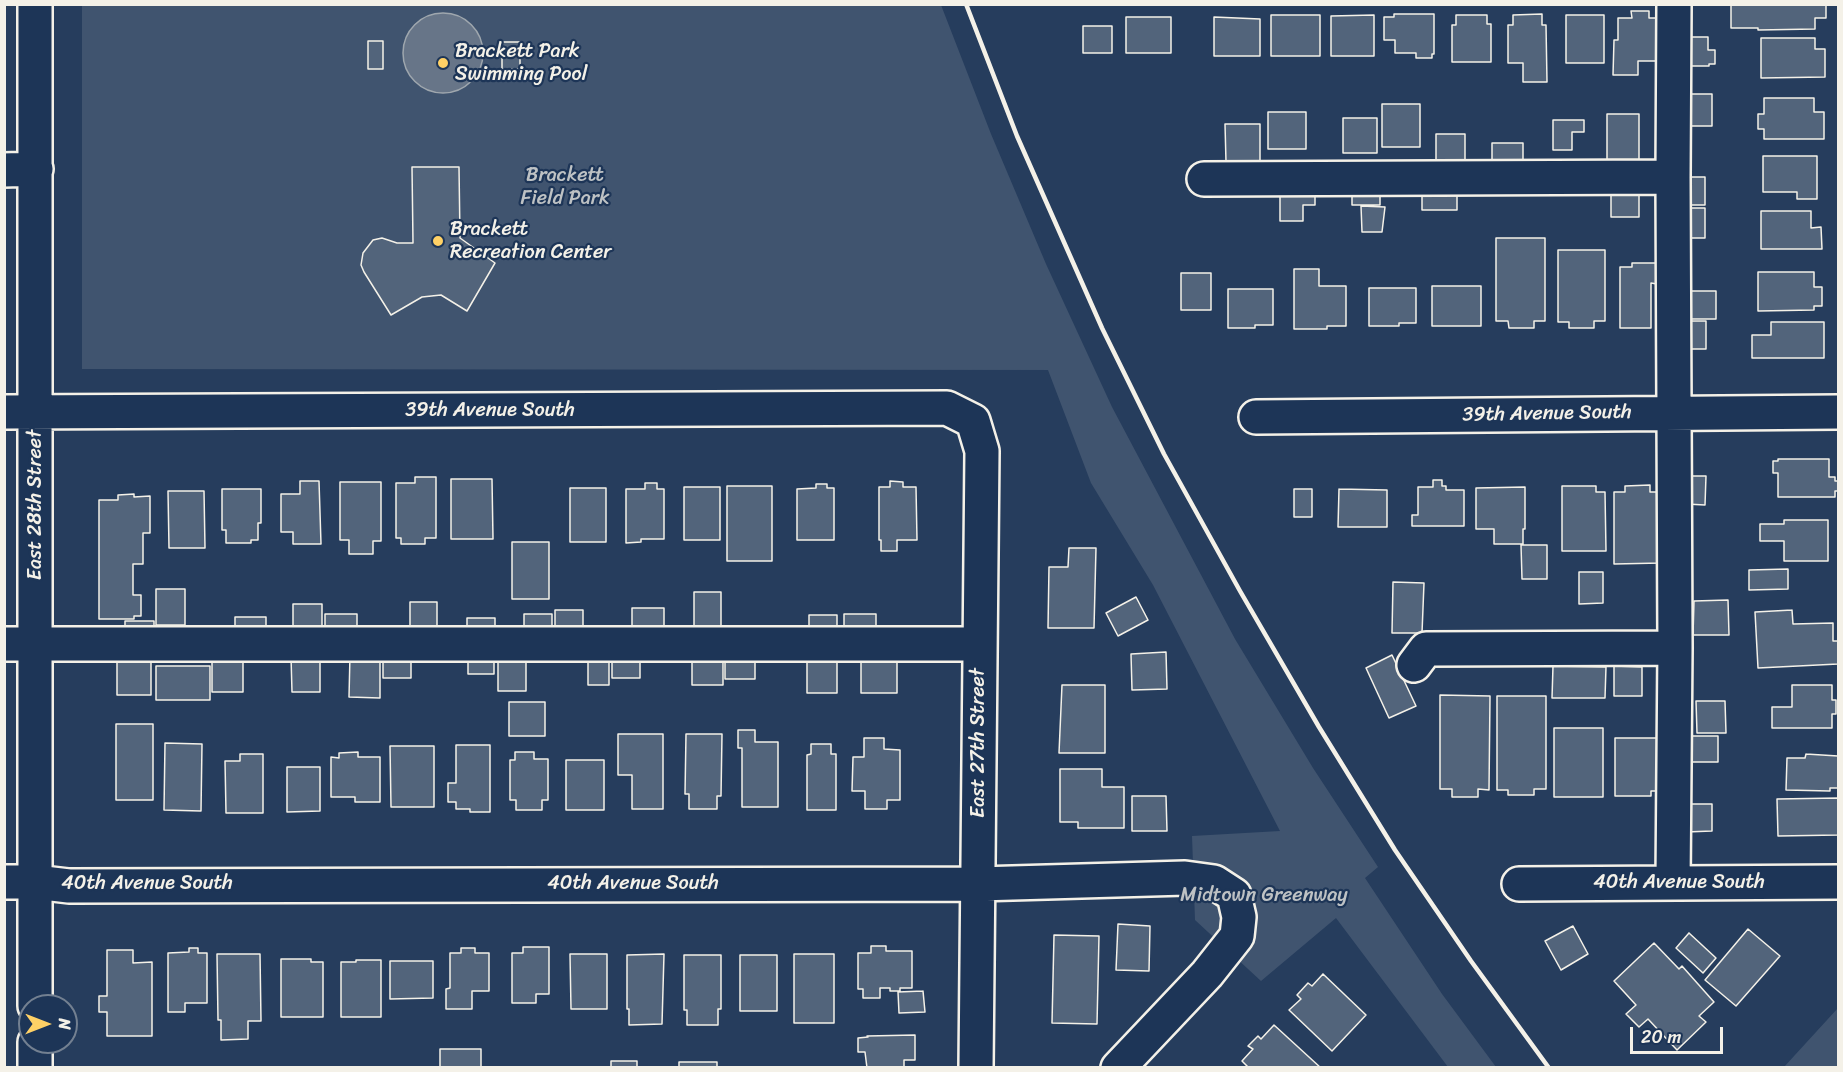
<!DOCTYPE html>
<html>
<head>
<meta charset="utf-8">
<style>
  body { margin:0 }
  #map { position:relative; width:1843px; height:1072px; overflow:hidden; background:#263d5d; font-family:Sriracha,sans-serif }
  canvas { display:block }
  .frame { position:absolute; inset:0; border:6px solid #f4f1e8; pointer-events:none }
  .north { position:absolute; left:18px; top:994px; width:60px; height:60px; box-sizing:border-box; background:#1d3557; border:2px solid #738091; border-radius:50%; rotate:90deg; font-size:16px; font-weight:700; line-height:24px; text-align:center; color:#f4f1e8 }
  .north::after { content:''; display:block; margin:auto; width:21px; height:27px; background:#ffd166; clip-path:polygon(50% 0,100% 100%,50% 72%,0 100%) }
  .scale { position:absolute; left:1630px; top:1027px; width:93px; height:27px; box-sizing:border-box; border:3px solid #f4f1e8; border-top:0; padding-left:8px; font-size:18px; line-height:21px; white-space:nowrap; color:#f4f1e8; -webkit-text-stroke:4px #1d3557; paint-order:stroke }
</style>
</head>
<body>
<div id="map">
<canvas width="1843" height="1072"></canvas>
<div class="frame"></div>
<div class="north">N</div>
<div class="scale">20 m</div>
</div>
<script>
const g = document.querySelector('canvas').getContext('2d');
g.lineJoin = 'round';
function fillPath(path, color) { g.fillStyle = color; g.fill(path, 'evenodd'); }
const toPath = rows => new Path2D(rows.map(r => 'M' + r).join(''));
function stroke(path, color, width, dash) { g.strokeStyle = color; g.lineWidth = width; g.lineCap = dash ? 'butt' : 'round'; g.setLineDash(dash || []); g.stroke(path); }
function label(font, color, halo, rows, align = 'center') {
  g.font = font + ' Sriracha,sans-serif'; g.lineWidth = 4.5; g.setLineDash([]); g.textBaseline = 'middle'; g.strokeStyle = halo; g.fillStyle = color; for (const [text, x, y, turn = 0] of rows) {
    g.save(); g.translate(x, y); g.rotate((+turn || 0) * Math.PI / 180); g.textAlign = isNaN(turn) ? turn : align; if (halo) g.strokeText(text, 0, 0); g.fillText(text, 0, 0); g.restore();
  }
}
const green = toPath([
  [82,5,941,5,991,134,1046,264,1112,407,1235,639,1313,768,1378,867,1365,878,1442,994,1496,1067,1448,1067,1336,918,1261,981,1195,920,1192,836,1280,831,1153,585,1091,483,1048,370,82,369],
  [1838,1008,1838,1067,1784,1067]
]);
const water = toPath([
  '403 53a40 40 0 1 1 80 0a40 40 0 1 1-80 0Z'
]);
const building = toPath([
  [1731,4,1826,4,1826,18,1815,18,1815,29,1758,30,1758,28,1731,28,1731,4],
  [1631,11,1649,11,1649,18,1661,18,1661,61,1638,61,1638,75,1613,75,1614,40,1618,40,1618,18,1632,18,1631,11],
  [1394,14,1434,14,1434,54,1432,54,1432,58,1416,58,1416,53,1395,53,1395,40,1384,40,1384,17,1394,17,1394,14],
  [1542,14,1542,25,1546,25,1547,82,1523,82,1523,63,1508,63,1508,25,1513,25,1513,15,1542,14],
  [1271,15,1320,15,1320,56,1271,56,1271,15],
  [1374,15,1374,56,1331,56,1331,16,1374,15],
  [1456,15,1487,15,1487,24,1491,24,1491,62,1452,62,1452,25,1456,25,1456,15],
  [1566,15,1604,15,1604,63,1566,63,1566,15],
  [1126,17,1171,17,1171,53,1126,53,1126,17],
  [1214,17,1260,19,1260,56,1214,56,1214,17],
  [1083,26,1112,26,1112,53,1083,53,1083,26],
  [1686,37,1708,37,1708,50,1715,50,1715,64,1709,64,1709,66,1686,66,1686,37],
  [1761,38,1815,38,1815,49,1825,49,1825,77,1761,78,1761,38],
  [368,41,383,41,383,69,368,69,368,41],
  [502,42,520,42,520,69,502,69,502,42],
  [1685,94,1712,94,1712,126,1685,126,1685,94],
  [1764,98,1814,98,1814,112,1824,112,1824,139,1764,139,1764,129,1758,129,1758,114,1764,114,1764,98],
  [1382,104,1420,104,1420,147,1382,147,1382,104],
  [1268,112,1306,112,1306,149,1268,149,1268,112],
  [1607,114,1639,114,1639,161,1607,161,1607,114],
  [1343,118,1377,118,1377,153,1343,153,1343,118],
  [1553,120,1584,120,1584,132,1572,132,1572,150,1553,150,1553,120],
  [1225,124,1260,124,1260,162,1226,162,1225,124],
  [1436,134,1465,134,1465,162,1436,163,1436,134],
  [1492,143,1523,143,1523,163,1492,163,1492,143],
  [1763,156,1817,156,1817,199,1797,199,1797,192,1763,192,1763,156],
  [412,167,459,167,460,238,495,263,467,311,441,295,422,297,391,315,364,272,361,265,363,253,373,240,382,238,397,243,413,243,412,167],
  [1686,177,1705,177,1705,205,1686,205,1686,177],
  [1280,183,1315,183,1315,205,1303,205,1303,221,1280,221,1280,183],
  [1422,183,1457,183,1457,210,1422,210,1422,183],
  [1352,184,1380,184,1380,205,1352,205,1352,184],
  [1611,188,1639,188,1639,217,1611,217,1611,188],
  [1361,206,1385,207,1382,232,1362,232,1361,206],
  [1686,208,1705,208,1705,238,1686,238,1686,208],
  [1761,211,1811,211,1811,228,1821,227,1822,249,1761,249,1761,211],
  [1496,238,1545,238,1545,321,1534,321,1534,328,1509,328,1508,321,1496,321,1496,238],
  [1558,250,1605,250,1605,321,1594,321,1594,328,1569,328,1569,322,1558,322,1558,250],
  [1632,263,1657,263,1657,284,1651,283,1651,328,1620,328,1620,267,1632,267,1632,263],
  [1294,269,1319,269,1319,286,1346,286,1346,326,1327,326,1327,329,1294,329,1294,269],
  [1758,272,1814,272,1814,287,1822,287,1822,306,1814,306,1814,310,1758,311,1758,272],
  [1181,273,1211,273,1211,310,1181,310,1181,273],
  [1432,286,1481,286,1481,326,1432,326,1432,286],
  [1369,288,1416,288,1416,323,1399,323,1399,326,1369,326,1369,288],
  [1228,289,1273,289,1273,325,1255,325,1255,328,1228,328,1228,289],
  [1685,291,1716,291,1716,319,1685,319,1685,291],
  [1685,321,1706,321,1706,349,1685,349,1685,321],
  [1771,322,1824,322,1824,358,1752,358,1752,335,1771,335,1771,322],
  [1778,459,1829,459,1829,477,1835,477,1835,481,1838,481,1838,491,1835,491,1835,497,1778,497,1778,473,1773,473,1773,461,1778,461,1778,459],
  [1687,476,1706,476,1705,505,1686,504,1687,476],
  [415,477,436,477,436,538,425,538,425,544,401,544,401,538,396,538,396,483,415,483,415,477],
  [451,479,492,479,493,539,451,539,451,479],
  [1433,480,1442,480,1442,486,1446,486,1446,490,1464,490,1464,526,1412,526,1412,515,1418,515,1418,487,1433,487,1433,480],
  [300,481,319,481,321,544,293,544,293,532,281,532,281,494,300,494,300,481],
  [890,481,903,482,903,487,916,487,917,540,897,540,897,551,881,551,881,540,879,540,879,487,890,487,890,481],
  [340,482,381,482,381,541,373,541,373,554,349,554,349,540,340,540,340,482],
  [645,483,657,483,657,489,664,489,664,539,641,539,641,542,626,543,626,489,645,489,645,483],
  [816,484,827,484,827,488,834,488,834,540,797,540,797,489,816,488,816,484],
  [1650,485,1650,492,1660,492,1661,563,1614,564,1614,492,1625,492,1625,486,1650,485],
  [727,486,772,486,772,561,727,561,727,486],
  [1562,486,1596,486,1596,492,1605,492,1606,551,1562,551,1562,486],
  [684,487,720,487,720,540,684,540,684,487],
  [1525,487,1525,529,1523,529,1523,544,1494,544,1494,529,1476,529,1476,488,1525,487],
  [570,488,606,488,606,542,570,542,570,488],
  [222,489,261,489,261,523,258,523,258,540,251,540,251,543,226,543,226,530,222,530,222,489],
  [1294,489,1312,489,1312,517,1294,517,1294,489],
  [1339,489,1387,490,1387,527,1338,527,1339,489],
  [168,491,204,491,205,548,169,548,168,491],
  [134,494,134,497,150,496,150,533,143,533,143,564,133,564,133,595,141,595,141,616,134,616,134,619,99,619,99,500,118,500,118,495,134,494],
  [1784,520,1828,520,1828,561,1784,561,1784,541,1760,541,1760,524,1784,524,1784,520],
  [512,542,549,542,549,599,512,599,512,542],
  [1521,545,1547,545,1547,579,1522,579,1521,545],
  [1069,548,1096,548,1094,628,1048,628,1049,567,1068,567,1069,548],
  [1788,569,1788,589,1749,590,1749,570,1788,569],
  [1579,572,1603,572,1603,603,1579,604,1579,572],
  [1393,582,1424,583,1422,633,1392,633,1393,582],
  [156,589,185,589,185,625,156,625,156,589],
  [694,592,721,592,721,628,694,628,694,592],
  [1136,597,1148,620,1118,636,1106,613,1136,597],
  [1728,600,1729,635,1693,635,1694,601,1728,600],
  [410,602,437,602,437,638,410,638,410,602],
  [293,604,322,604,322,636,293,636,293,604],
  [632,608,664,608,664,627,632,628,632,608],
  [555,610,583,610,583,634,555,634,555,610],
  [1792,610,1793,624,1833,623,1833,641,1838,641,1838,664,1758,668,1755,612,1792,610],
  [325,614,357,614,357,637,325,637,325,614],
  [524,614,552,614,552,634,524,634,524,614],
  [844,614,876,614,876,634,844,634,844,614],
  [809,615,837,615,837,635,809,635,809,615],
  [235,617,266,617,266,637,235,637,235,617],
  [467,618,495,618,495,637,467,637,467,618],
  [125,621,154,621,154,638,125,638,125,621],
  [1166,652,1167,689,1132,690,1131,654,1166,652],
  [117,654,151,654,151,695,117,695,117,654],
  [498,654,526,654,526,691,498,691,498,654],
  [212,655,243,655,243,692,212,692,212,655],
  [350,655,380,655,380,698,349,697,350,655],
  [468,655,494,655,494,674,468,674,468,655],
  [612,655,640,655,640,678,612,678,612,655],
  [692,655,723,655,723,685,692,685,692,655],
  [1392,655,1416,706,1389,718,1366,668,1392,655],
  [604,656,604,661,609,661,609,685,588,685,588,660,604,656],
  [807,656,837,656,837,693,807,693,807,656],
  [861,656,897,656,897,693,861,693,861,656],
  [291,657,320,657,320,692,292,692,291,657],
  [383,657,411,657,411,678,383,678,383,657],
  [725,658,755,658,755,679,725,679,725,658],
  [156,666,210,666,210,700,156,700,156,666],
  [1553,666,1606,667,1605,698,1552,698,1553,666],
  [1614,666,1642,667,1642,696,1614,696,1614,666],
  [1062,685,1105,685,1105,753,1059,753,1062,685],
  [1792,685,1832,685,1832,700,1836,700,1836,714,1832,714,1832,728,1772,728,1772,707,1792,707,1792,685],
  [1440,695,1490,696,1489,790,1478,789,1478,797,1452,797,1452,789,1440,789,1440,695],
  [1497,696,1546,696,1546,789,1534,789,1534,795,1508,795,1508,790,1497,790,1497,696],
  [1696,701,1725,701,1726,733,1697,733,1696,701],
  [509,702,545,702,545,736,509,736,509,702],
  [116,724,153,724,153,800,116,800,116,724],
  [1554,728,1603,728,1603,797,1554,797,1554,728],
  [738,730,755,730,755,742,778,742,778,807,742,807,742,748,738,748,738,730],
  [618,734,663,734,663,809,632,809,632,775,618,775,618,734],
  [686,734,722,734,721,796,717,796,717,809,689,809,689,794,685,794,686,734],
  [1686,736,1718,736,1718,762,1686,762,1686,736],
  [864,738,884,738,884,749,900,750,900,800,887,800,887,809,865,809,865,791,852,791,853,757,864,757,864,738],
  [1615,738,1658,738,1659,791,1651,791,1651,796,1615,796,1615,738],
  [165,743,202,744,201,811,164,810,165,743],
  [811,744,831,744,831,754,836,754,836,810,807,810,807,755,811,754,811,744],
  [456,745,490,745,490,812,470,812,470,809,456,809,456,802,448,802,448,783,456,783,456,745],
  [390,746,434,746,434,807,391,807,390,746],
  [358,752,358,757,380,757,380,802,355,802,355,797,331,797,331,757,339,758,339,753,358,752],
  [515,752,534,752,534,759,548,759,548,800,542,800,542,810,516,810,516,800,510,800,510,760,515,760,515,752],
  [240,754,263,754,263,813,226,813,225,761,240,761,240,754],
  [1806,754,1838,756,1838,788,1830,788,1830,791,1786,790,1787,758,1805,758,1806,754],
  [566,760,604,760,604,810,566,810,566,760],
  [287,767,320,767,320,811,287,812,287,767],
  [1060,769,1102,769,1102,787,1124,787,1124,828,1078,828,1078,822,1060,822,1060,769],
  [1132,796,1166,796,1167,831,1132,831,1132,796],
  [1838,798,1838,835,1778,836,1777,799,1838,798],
  [1685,804,1712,804,1712,831,1686,832,1685,804],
  [1118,924,1150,926,1149,971,1116,970,1118,924],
  [1573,926,1588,954,1561,970,1545,941,1573,926],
  [1748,929,1780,956,1736,1006,1705,980,1748,929],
  [1689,933,1716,958,1703,973,1676,948,1689,933],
  [1054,935,1099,936,1097,1024,1052,1023,1054,935],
  [1654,943,1679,969,1682,966,1714,1002,1699,1016,1706,1022,1677,1050,1648,1019,1639,1027,1626,1014,1636,1005,1614,981,1654,943],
  [871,946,886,946,886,951,912,951,912,988,900,988,900,991,890,991,890,988,880,988,880,998,863,998,863,989,858,989,858,953,871,953,871,946],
  [523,947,549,947,549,994,536,994,536,1003,512,1003,512,953,523,953,523,947],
  [189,948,198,948,198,953,207,953,207,1003,185,1003,185,1012,168,1012,168,953,189,952,189,948],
  [461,948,475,948,475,953,489,953,489,991,472,991,472,1009,446,1009,446,989,450,988,450,953,461,953,461,948],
  [107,950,133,950,133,963,152,962,152,1036,107,1036,107,1012,99,1012,99,996,107,996,107,950],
  [217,954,260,954,261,1021,248,1021,248,1039,221,1040,221,1020,218,1020,217,954],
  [570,954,607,954,607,1009,571,1009,570,954],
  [664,954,662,1024,629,1025,629,1009,627,1009,627,955,664,954],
  [794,954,834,954,834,1023,794,1023,794,954],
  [684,955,721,955,721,1009,718,1009,718,1025,687,1025,687,1010,684,1010,684,955],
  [740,955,777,955,777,1011,740,1011,740,955],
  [281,959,311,959,311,962,323,962,323,1017,281,1017,281,959],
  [356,960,381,960,381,1017,341,1017,341,962,356,962,356,960],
  [390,961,433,961,433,998,390,999,390,961],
  [1323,974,1366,1015,1332,1051,1289,1010,1301,999,1297,995,1308,983,1312,986,1323,974],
  [923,991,925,1012,899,1013,898,992,923,991],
  [1274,1025,1321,1068,1249,1068,1242,1061,1253,1049,1248,1046,1258,1036,1261,1039,1274,1025],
  [915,1035,915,1060,904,1060,904,1068,867,1068,865,1052,858,1052,858,1038,868,1037,867,1036,915,1035],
  [440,1049,481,1049,481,1068,440,1068,440,1049],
  [611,1061,637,1061,637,1068,611,1068,611,1061],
  [679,1062,717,1062,717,1068,679,1068,679,1062]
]);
const minor = toPath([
  [4,170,36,169],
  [1204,179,1673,177],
  [4,412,947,408,973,421,982,451,976,1068],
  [1256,417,1838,412],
  [4,644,980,644],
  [1414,665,1426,649,1675,648],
  [4,882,35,882,69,886,978,884,1185,878,1214,882,1234,895,1239,917,1237,936,1207,974,1118,1068],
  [1673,882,1675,648,1673,177,1674,4],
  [1519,884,1838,882],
  [35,1006,35,4],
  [35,1068,35,1042]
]);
const rail = toPath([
  [966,4,1017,136,1102,328,1164,454,1240,591,1319,727,1395,850,1471,961,1549,1068]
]);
const markers = [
  [443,63,6,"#ffd166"],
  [438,241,6,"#ffd166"]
];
const poiNames = [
  ["Brackett Park",455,52],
  ["Swimming Pool",455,75],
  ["Brackett",450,230],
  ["Recreation Center",450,253]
];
const parkNames = [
  ["Brackett",565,176],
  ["Field Park",565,199],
  ["Midtown Greenway",1264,896]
];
const streetNames = [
  ["39th Avenue South",490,411],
  ["39th Avenue South",1547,414,-1],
  ["East 28th Street",36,505,-90],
  ["East 27th Street",979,743,-90],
  ["40th Avenue South",1679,883],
  ["40th Avenue South",147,884],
  ["40th Avenue South",633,884]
];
fillPath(green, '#40546f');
fillPath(water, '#677588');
stroke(water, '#9fa7ae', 1.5);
fillPath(building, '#52647b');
stroke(building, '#f4f1e8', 1.5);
stroke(minor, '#f4f1e8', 38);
stroke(minor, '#1d3557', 33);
stroke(rail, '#f4f1e8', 4.5);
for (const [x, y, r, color] of markers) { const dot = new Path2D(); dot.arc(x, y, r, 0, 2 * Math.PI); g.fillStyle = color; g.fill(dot); stroke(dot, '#1d3557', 2); }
label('20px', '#f4f1e8', '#1d3557', poiNames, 'left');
label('20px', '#bec2c4', '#1d3557', parkNames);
label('20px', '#f4f1e8', '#1d3557', streetNames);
</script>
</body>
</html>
